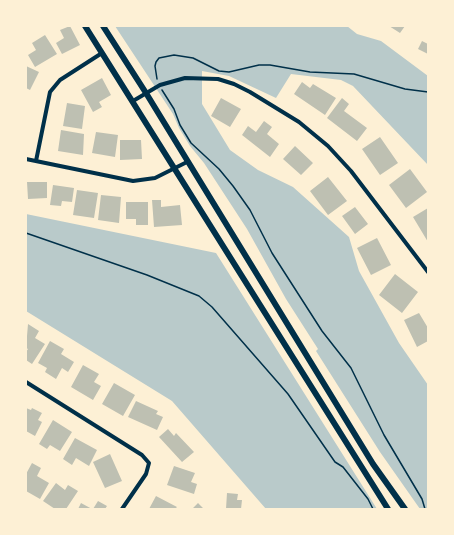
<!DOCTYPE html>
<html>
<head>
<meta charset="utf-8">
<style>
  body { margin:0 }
  #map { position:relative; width:454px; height:535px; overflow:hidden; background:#fdf0d5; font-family:"Golos Text",sans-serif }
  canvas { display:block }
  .frame { position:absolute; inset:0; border:27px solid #fdf0d5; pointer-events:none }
</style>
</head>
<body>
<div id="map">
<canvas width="454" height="535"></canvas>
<div class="frame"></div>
</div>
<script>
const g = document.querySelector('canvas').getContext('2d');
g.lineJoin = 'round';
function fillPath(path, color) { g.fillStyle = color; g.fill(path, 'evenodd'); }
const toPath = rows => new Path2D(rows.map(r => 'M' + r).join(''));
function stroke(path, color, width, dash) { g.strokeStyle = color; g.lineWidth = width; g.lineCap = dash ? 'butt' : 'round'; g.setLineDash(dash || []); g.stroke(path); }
const green = toPath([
  [115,26,347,26,357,34,381,41,428,76,428,165,353,86,341,80,291,74,276,98,229,76,202,71,202,104,230,150,258,170,293,187,349,237,359,271,399,343,428,385,428,509,420,509,380,452,316,351,318,349,286,299,247,229,204,163,190,146,179,128,173,114],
  [26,214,216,253,377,509,266,509,172,401,26,311]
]);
const building = toPath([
  [70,26,80,45,62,54,56,43,64,38,60,30],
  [389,26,405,26,400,33],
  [45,35,57,54,35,67,28,55,36,50,32,43],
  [422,41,428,44,428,54,418,49],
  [26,66,39,72,30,90,26,88],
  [102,78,111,95,99,102,102,107,93,112,81,90],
  [302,82,310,88,313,84,336,98,325,115,294,94],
  [221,98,241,109,230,127,211,116],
  [342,98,349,104,344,111,367,128,357,141,327,118],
  [67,103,85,106,82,129,63,126],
  [264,121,272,127,267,134,279,144,270,157,242,135,248,126,256,132],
  [61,130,84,134,83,155,58,151],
  [96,132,118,135,115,157,92,153],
  [380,137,398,163,380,175,362,149],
  [120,140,141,140,142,159,120,160],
  [295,146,313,163,301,175,283,159],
  [410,169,427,192,406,208,389,185],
  [328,177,347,201,328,215,310,191],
  [27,182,47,182,47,198,28,199],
  [53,185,74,188,72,202,62,201,61,206,50,205],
  [77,190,98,193,94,218,73,215],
  [101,195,121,197,119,223,98,220],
  [152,200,161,200,161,207,180,205,182,225,154,227],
  [126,202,148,202,148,225,136,225,136,219,126,219],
  [355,207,368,224,355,234,342,216],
  [428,208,428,242,413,217],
  [377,238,391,265,371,275,357,248],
  [395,274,418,292,402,313,379,295],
  [419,313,428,328,428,341,417,347,404,320],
  [28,324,39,331,35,338,45,344,32,364,26,360,26,352,28,349,26,348],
  [50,341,64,349,61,354,74,362,68,372,62,368,56,379,45,372,47,368,38,363],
  [83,365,99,374,94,382,101,386,93,400,71,387],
  [114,383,135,395,123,416,102,404],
  [136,401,158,411,156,414,163,417,157,430,128,417],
  [26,408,31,410,32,408,42,413,38,420,42,422,35,436,26,431],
  [53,420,72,432,60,451,50,445,47,449,39,444],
  [168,429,174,436,176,433,194,452,182,462,159,437],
  [75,438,97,450,89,466,76,458,72,465,63,459],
  [110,454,122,481,105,488,93,462],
  [32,463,41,468,37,476,49,483,40,499,26,491,26,474],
  [174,466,195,473,191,482,197,484,194,494,167,485],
  [56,483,65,490,68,485,78,491,66,509,55,509,43,501],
  [227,493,238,494,237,500,242,500,241,509,226,509],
  [156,496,177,507,175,509,149,509],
  [98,501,107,506,105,509,93,509],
  [81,503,92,509,78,509],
  [198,503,204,509,192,509]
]);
const path = toPath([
  [157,79,155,66,156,62,159,58,174,55,193,58,219,71,229,72,259,65,270,65,310,72,354,74,405,89,428,92],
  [162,90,174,109,180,125,191,143,219,169,233,186,250,210,272,253,322,331,351,368,384,435,422,499,425,509],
  [26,233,147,275,199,296,212,307,288,394,335,462,343,467,368,499,373,509]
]);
const minor = toPath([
  [133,101,160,85,185,78,218,79,234,84,250,92,299,122,328,146,351,171,428,272],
  [26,159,133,181,155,178,187,162],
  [36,161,50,92,60,80,102,53],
  [26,382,142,455,149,463,146,474,122,509]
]);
const secondary = toPath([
  [85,26,388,509],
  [103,26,146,93,373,464,405,509]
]);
fillPath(green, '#b9caca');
fillPath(building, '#bec0b2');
stroke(path, '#003049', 1.5);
stroke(minor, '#003049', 4);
stroke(secondary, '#003049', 6);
</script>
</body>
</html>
